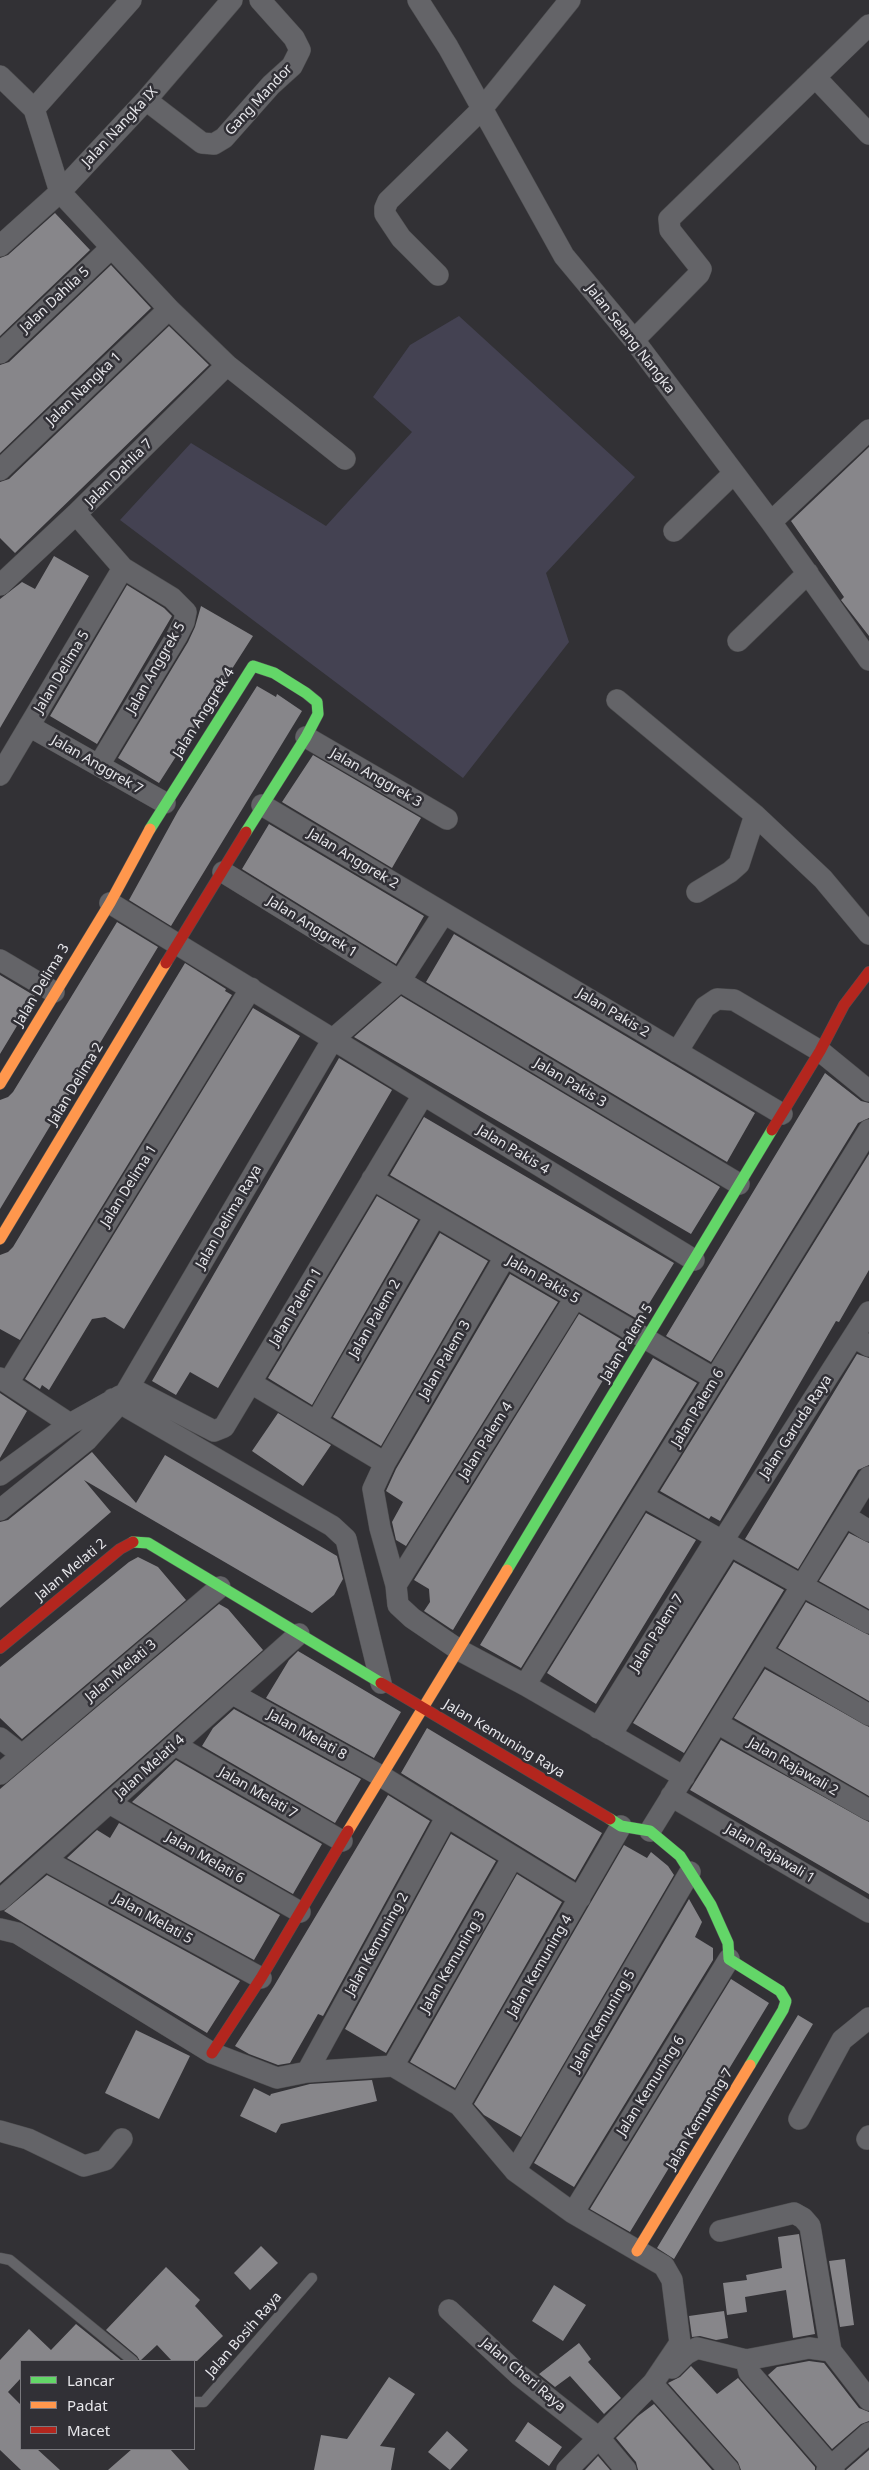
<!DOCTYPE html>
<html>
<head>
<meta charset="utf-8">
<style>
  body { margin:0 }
  #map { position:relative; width:869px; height:2470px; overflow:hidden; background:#323135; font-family:"Noto Sans",sans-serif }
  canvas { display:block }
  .legend { position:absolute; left:20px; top:2360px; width:175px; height:90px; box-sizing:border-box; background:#313036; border:1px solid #7a797e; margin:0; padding:6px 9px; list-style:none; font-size:15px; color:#e7e7eb }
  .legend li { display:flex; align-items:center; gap:10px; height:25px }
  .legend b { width:25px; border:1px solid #7a797e }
</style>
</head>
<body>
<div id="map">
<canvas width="869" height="2470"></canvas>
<ul class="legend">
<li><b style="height:6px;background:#63d668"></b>Lancar</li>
<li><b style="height:6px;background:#ff974d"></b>Padat</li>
<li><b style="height:6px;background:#b3261e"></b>Macet</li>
</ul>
</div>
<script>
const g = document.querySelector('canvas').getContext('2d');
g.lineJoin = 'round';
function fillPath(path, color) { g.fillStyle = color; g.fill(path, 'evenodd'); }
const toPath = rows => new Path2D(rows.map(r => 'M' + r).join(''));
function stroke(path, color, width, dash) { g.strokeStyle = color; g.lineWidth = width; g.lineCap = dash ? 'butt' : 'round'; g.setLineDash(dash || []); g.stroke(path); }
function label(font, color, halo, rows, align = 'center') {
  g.font = font + ' "Noto Sans",sans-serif'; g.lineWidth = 5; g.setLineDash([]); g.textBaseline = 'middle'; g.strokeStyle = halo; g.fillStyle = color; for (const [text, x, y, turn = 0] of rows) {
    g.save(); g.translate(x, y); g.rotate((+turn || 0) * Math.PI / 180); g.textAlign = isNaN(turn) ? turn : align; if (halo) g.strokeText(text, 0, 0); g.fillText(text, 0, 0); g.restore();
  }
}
const green = toPath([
  [459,316,635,477,546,573,569,642,463,778,120,520,191,443,326,526,412,432,373,397,410,345]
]);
const building = toPath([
  [55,213,90,250,0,336,0,258,8,255],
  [111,265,151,308,0,453,0,365,9,362],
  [169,326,209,365,15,553,0,538,0,482,9,479],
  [869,447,869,636,841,600,844,597,791,521],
  [54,556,89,576,0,728,0,599,22,582,35,589],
  [127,585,164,608,172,616,97,744,50,716],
  [201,606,253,636,159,783,118,758,188,642,195,627],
  [257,686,276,697,277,694,302,711,171,926,129,900,178,811],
  [313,755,421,818,392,868,282,802],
  [269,824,424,916,396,964,242,869],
  [117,922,158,947,0,1209,0,1100,8,1097,13,1092],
  [454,934,755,1113,727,1162,426,982],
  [185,963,226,989,225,991,232,995,20,1340,0,1329,0,1255,8,1252,13,1247],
  [0,975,35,996,0,1054],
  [401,996,720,1187,691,1234,354,1037],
  [253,1008,300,1036,124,1329,105,1317,92,1319,49,1390,42,1385,40,1389,25,1379],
  [339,1058,392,1090,218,1388,190,1372,176,1395,152,1381],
  [825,1073,861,1101,869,1103,869,1118,858,1123,711,1362,666,1336],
  [424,1117,674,1263,639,1320,390,1175],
  [869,1154,869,1270,839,1322,836,1321,720,1521,711,1516,709,1519,660,1491],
  [377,1196,418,1220,312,1405,268,1378],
  [440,1233,488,1261,381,1446,333,1417],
  [510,1274,558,1302,406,1546,396,1540,392,1522,403,1502,386,1491,396,1469],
  [579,1314,626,1342,453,1630,451,1629,424,1611,430,1602,429,1589,414,1580],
  [857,1354,869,1358,869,1465,858,1470,798,1569,745,1539],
  [653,1358,697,1383,521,1668,480,1645],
  [0,1393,27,1411,0,1458],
  [278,1413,331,1445,303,1486,252,1451],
  [92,1452,136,1503,165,1455,337,1556,343,1579,334,1595,312,1613,84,1480,111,1512,0,1608,0,1522,8,1520],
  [646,1513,696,1540,596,1704,547,1673],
  [849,1533,869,1543,869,1609,819,1581],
  [138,1557,158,1567,186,1600,22,1739,0,1718,0,1667,129,1562],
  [734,1562,784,1590,684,1753,633,1723],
  [806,1602,869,1635,869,1701,778,1648],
  [219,1604,228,1609,263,1650,0,1883,0,1789],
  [298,1651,401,1712,374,1758,266,1698,289,1660],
  [765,1669,869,1727,869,1796,734,1718],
  [234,1709,361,1779,335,1823,202,1746,213,1728],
  [427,1728,602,1833,575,1880,401,1773],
  [721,1740,869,1822,869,1894,690,1790],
  [176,1760,322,1844,293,1894,132,1802],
  [388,1795,430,1821,323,2016,318,2014,290,2063,278,2065,249,2054,235,2046,274,1986],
  [119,1823,280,1915,254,1960,67,1858,97,1830,110,1838],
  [451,1834,496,1861,386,2053,345,2029],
  [624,1845,647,1858,651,1852,668,1866,674,1875,521,2137,484,2115,474,2104],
  [517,1874,562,1902,455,2088,410,2062],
  [47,1875,240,1981,207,2033,4,1911],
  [689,1899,702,1922,695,1937,713,1948,713,1960,574,2187,534,2163],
  [731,1979,769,2003,630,2232,590,2209],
  [798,2015,813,2024,674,2259,657,2248],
  [136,2030,190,2056,159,2119,105,2093],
  [372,2080,377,2101,281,2124,276,2133,240,2116,254,2088,270,2096,271,2094,310,2084],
  [799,2234,815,2334,793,2338,786,2290,745,2297,747,2312,727,2315,723,2283,747,2280,746,2275,782,2268,778,2237],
  [261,2246,278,2263,250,2290,234,2273],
  [845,2259,854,2325,840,2327,829,2261],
  [166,2267,200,2300,195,2306,223,2336,197,2361,172,2361,157,2345,140,2361,137,2356,106,2330],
  [554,2285,586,2305,563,2341,532,2321],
  [724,2311,728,2338,716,2340,700,2336,692,2337,689,2316],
  [76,2324,122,2361,21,2361,21,2378,8,2392,21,2405,21,2449,37,2449,60,2470,21,2470,0,2450,0,2360,29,2329,51,2350],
  [579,2343,591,2359,588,2362,621,2398,604,2414,570,2376,555,2387,539,2374],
  [809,2361,824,2363,859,2408,869,2412,869,2421,861,2424,832,2449,768,2375,777,2367],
  [691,2366,717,2394,738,2378,815,2467,815,2470,741,2470,738,2462,668,2383,680,2377],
  [389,2377,415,2394,380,2446,395,2448,391,2470,314,2470,321,2435,347,2439],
  [654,2404,712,2470,638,2470,636,2462,616,2438,638,2416],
  [528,2422,562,2447,549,2466,515,2441],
  [447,2431,468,2450,450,2470,428,2452],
  [132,2449,170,2449,189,2470,108,2470],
  [869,2450,869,2470,846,2470],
  [598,2456,610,2470,585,2470]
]);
const lane = toPath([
  [0,2258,10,2260,133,2361],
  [194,2402,204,2402,312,2278]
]);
const street = toPath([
  [418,0,448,47,564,256,634,340,771,522,869,660],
  [0,76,34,109,60,192,169,309,227,365,345,459],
  [815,77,869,134],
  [146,100,202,143,214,144,224,138,271,85,292,66,300,50,294,38,260,0],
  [34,109,131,0],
  [0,246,60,192,146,100,232,0],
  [438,275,401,238,385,214,385,208,388,201,481,110,570,0],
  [634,340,699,274,701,269,670,230,669,219,869,25],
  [0,353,111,248],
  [0,470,169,309],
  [76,514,123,568,172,598,186,612,184,622,177,636,99,765],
  [771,522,869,430],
  [674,531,733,474],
  [0,585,76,514,227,365],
  [738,641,808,573],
  [617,700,755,815,823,879,869,934],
  [29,726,165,803],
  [306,737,447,819],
  [0,775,123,568],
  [262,805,782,1114],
  [223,872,400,981,739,1184],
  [697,892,730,872,739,864,755,815],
  [110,903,694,1260],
  [0,960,54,992],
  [677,1052,705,1007,717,999,734,1000,820,1051,869,1091],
  [372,1179,715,1379],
  [505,1257,385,1463,373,1489,380,1528,396,1585,398,1605,412,1618,459,1650,525,1685,684,1777],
  [854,1337,869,1346],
  [0,1378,70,1424],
  [8,1383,251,988],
  [251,1383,385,1463],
  [129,1387,214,1431,224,1427,423,1095],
  [113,1399,332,1526,346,1539,381,1683],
  [316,1422,435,1216],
  [0,1475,70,1424,120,1396],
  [644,1497,869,1623],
  [0,1510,87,1440,119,1404,333,1039,400,981,444,913],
  [845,1516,869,1531],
  [722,1542,869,1312],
  [396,1585,575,1298],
  [761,1652,869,1715],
  [525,1685,869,1130],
  [233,1694,381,1776,580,1898],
  [717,1723,869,1810],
  [598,1728,716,1539],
  [611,1735,729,1546],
  [0,1738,22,1755],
  [175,1745,342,1841],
  [0,1774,220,1587],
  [671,1796,869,1912],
  [109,1803,300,1912],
  [650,1831,869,1477],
  [45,1860,261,1978],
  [0,1900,299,1634],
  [0,1929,17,1933,212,2053,277,2078,307,2072,393,2066,459,2105,515,2171,573,2213,664,2266,672,2280,680,2343,653,2383,567,2470],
  [393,2066,513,1857],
  [307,2072,447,1816],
  [459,2105,621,1826],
  [799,2119,842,2040,869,2018],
  [0,2131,28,2139,84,2166,105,2160,122,2139],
  [867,2139,869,2136],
  [515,2171,690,1872],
  [573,2213,729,1959],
  [720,2231,794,2213,803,2218,810,2226,831,2351],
  [449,2310,519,2375,600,2439],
  [746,2360,749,2372,834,2470],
  [672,2368,686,2354,697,2348,746,2360,809,2348,831,2351,869,2400],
  [656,2388,729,2470],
  [605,2445,626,2470],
  [827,2470,869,2433]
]);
const fast = toPath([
  [150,829,253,666,274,673,306,693,317,702,318,714,306,737,246,832],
  [133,1542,148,1543,381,1683],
  [507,1570,772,1130],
  [610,1819,621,1826,650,1831,680,1856,711,1905,728,1943,729,1959,780,1991,786,2001,783,2010,750,2065]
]);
const slow = toPath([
  [0,1084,110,903,150,829],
  [0,1239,166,963],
  [348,1831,507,1570],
  [637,2251,750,2065]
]);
const jam = toPath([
  [166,963,246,832],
  [772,1130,820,1051,844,1005,869,972],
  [0,1648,120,1549,133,1542],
  [381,1683,610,1819],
  [212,2053,261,1978,348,1831]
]);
const streetNames = [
  ["Gang Mandor",259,100,-47],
  ["Jalan Nangka IX",120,127,-47],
  ["Jalan Dahlia 5",55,300,-43],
  ["Jalan Selang Nangka",630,339,52],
  ["Jalan Nangka 1",84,389,-44],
  ["Jalan Dahlia 7",119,473,-45],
  ["Jalan Anggrek 5",156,668,-60],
  ["Jalan Delima 5",62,672,-59],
  ["Jalan Anggrek 4",204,713,-58],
  ["Jalan Anggrek 7",97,765,30],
  ["Jalan Anggrek 3",376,778,30],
  ["Jalan Anggrek 2",353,859,31],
  ["Jalan Anggrek 1",312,927,32],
  ["Jalan Delima 3",42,985,-59],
  ["Jalan Pakis 2",613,1013,31],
  ["Jalan Pakis 3",570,1083,31],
  ["Jalan Delima 2",76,1084,-59],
  ["Jalan Pakis 4",513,1150,31],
  ["Jalan Delima 1",129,1186,-58],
  ["Jalan Delima Raya",229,1217,-60],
  ["Jalan Pakis 5",543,1280,30],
  ["Jalan Palem 1",296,1307,-59],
  ["Jalan Palem 2",375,1319,-60],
  ["Jalan Palem 5",627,1343,-59],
  ["Jalan Palem 3",445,1360,-60],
  ["Jalan Palem 6",698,1408,-59],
  ["Jalan Garuda Raya",796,1427,-57],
  ["Jalan Palem 4",486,1441,-58],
  ["Jalan Melati 2",71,1570,-40],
  ["Jalan Palem 7",657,1633,-58],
  ["Jalan Melati 3",121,1671,-40],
  ["Jalan Melati 8",307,1735,29],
  ["Jalan Kemuning Raya",504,1739,31],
  ["Jalan Melati 4",150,1767,-42],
  ["Jalan Rajawali 2",793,1767,30],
  ["Jalan Melati 7",258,1793,30],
  ["Jalan Rajawali 1",770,1854,31],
  ["Jalan Melati 6",205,1858,30],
  ["Jalan Melati 5",153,1919,29],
  ["Jalan Kemuning 2",377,1944,-61],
  ["Jalan Kemuning 3",453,1962,-60],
  ["Jalan Kemuning 4",540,1966,-60],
  ["Jalan Kemuning 5",603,2021,-60],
  ["Jalan Kemuning 6",651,2086,-58],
  ["Jalan Kemuning 7",700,2119,-59],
  ["Jalan Bosih Raya",244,2335,-49],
  ["Jalan Cheri Raya",523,2375,40]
];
fillPath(green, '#444252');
fillPath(building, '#87868a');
stroke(lane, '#4f4f51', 11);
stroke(street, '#4f4f51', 22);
stroke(fast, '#4f4f51', 12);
stroke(slow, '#4f4f51', 12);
stroke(jam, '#4f4f51', 12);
stroke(lane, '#646468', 10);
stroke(street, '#646468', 21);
stroke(fast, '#63d668', 11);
stroke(slow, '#ff974d', 11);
stroke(jam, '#b3261e', 11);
label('14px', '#e7e7eb', '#313036', streetNames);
</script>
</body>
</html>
